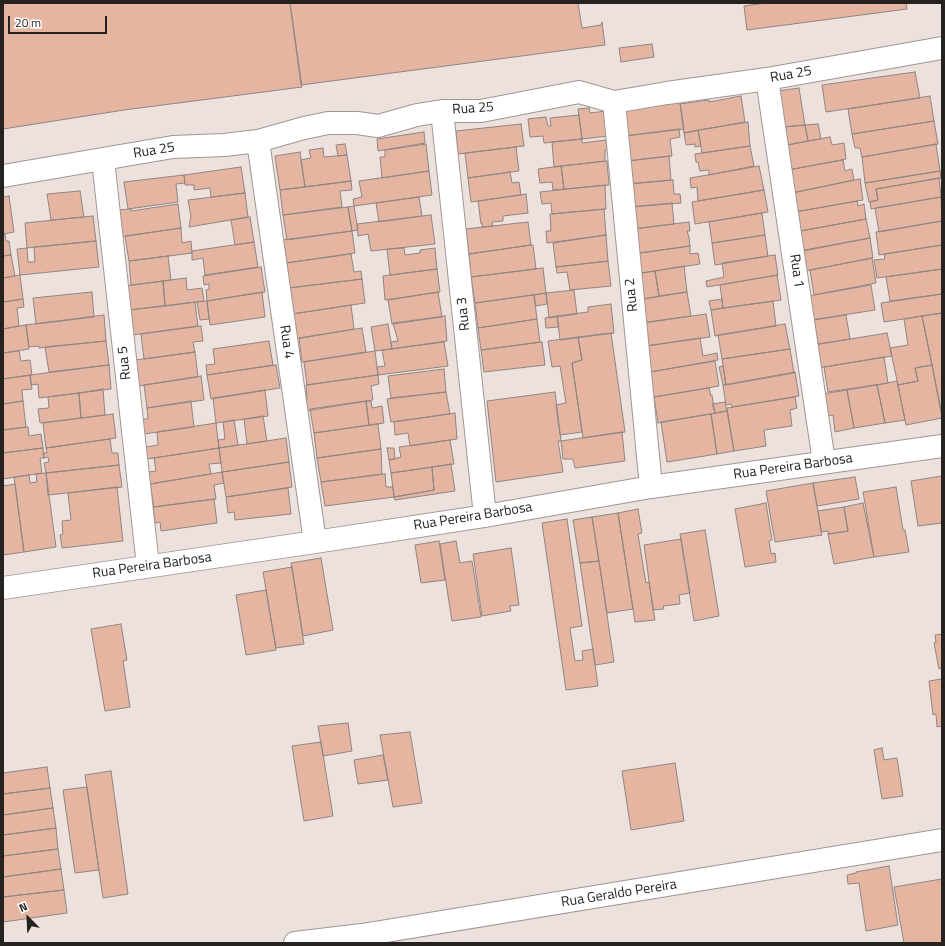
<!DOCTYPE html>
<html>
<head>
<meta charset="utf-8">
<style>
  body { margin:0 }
  #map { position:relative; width:945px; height:946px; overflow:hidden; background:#ece1dd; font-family:"Titillium Web",sans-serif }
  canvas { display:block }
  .frame { position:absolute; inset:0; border:4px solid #252220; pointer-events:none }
  .north { position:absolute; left:8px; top:898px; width:40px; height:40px; -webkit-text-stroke:3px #fff; paint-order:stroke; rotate:336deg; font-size:11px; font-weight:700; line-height:16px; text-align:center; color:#252220 }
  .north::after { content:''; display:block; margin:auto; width:14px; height:18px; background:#252220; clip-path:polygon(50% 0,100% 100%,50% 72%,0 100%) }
  .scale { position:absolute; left:8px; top:16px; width:99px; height:18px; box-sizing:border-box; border:2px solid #252220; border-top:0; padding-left:5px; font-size:12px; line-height:14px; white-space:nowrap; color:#252220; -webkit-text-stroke:3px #fff; paint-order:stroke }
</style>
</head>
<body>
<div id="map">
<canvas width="945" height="946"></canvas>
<div class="frame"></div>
<div class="north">N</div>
<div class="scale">20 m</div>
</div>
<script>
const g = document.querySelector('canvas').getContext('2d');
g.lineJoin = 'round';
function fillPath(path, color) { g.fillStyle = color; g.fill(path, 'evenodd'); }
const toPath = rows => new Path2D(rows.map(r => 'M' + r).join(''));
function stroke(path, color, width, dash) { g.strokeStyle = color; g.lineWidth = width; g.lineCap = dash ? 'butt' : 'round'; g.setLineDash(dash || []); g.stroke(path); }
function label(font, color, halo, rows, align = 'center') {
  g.font = font + ' "Titillium Web",sans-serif'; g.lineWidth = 3.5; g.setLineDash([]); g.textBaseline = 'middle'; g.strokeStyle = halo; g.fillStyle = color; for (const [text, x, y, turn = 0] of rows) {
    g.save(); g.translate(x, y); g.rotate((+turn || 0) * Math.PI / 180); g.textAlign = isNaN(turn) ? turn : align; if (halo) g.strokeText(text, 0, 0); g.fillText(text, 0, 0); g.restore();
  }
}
const building = toPath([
  [3,3,290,3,302,87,124,110,3,129,3,3],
  [290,3,578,3,582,28,601,25,602,22,605,45,301,85,290,3],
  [766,3,906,3,907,9,747,30,744,6,766,3],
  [652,44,654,57,621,62,619,48,652,44],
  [915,72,920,98,826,112,822,85,915,72],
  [799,88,805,125,784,127,778,91,799,88],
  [679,95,684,129,625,136,623,101,679,95],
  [741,96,745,122,684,133,680,104,709,100,709,102,741,96],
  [930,96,934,121,852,134,848,109,930,96],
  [589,108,590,113,606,111,608,136,582,139,578,109,589,108],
  [579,115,582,139,544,143,543,136,530,137,528,119,546,117,548,126,551,126,550,118,579,115],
  [934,121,938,144,862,157,860,148,855,148,852,134,934,121],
  [748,122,750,146,702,153,698,130,748,122],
  [521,124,524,146,458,154,456,131,521,124],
  [818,124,821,139,808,141,805,125,818,124],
  [805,125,808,141,787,145,784,127,805,125],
  [679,129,680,137,670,139,672,156,627,161,625,136,679,129],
  [698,130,701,146,695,147,695,144,686,145,684,133,698,130],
  [424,132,425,143,378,151,377,139,424,132],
  [830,137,832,145,844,143,846,159,788,170,787,145,830,137],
  [582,139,582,143,606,140,607,150,605,150,605,161,554,167,552,142,582,139],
  [345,144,347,155,338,156,336,145,345,144],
  [426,144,429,171,382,178,380,157,385,157,385,150,426,144],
  [936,144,940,171,865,183,862,157,936,144],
  [750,146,754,166,709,175,709,170,700,171,698,162,696,162,695,154,750,146],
  [516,147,519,171,468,178,465,153,516,147],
  [323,148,324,157,347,155,351,181,305,187,301,160,311,158,309,150,323,148],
  [300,152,305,187,280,190,275,156,300,152],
  [669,156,671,180,628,184,627,161,669,156],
  [843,160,845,171,852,169,854,180,792,193,788,170,843,160],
  [607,161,609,185,564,189,561,166,607,161],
  [561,166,564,189,553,190,552,182,540,183,538,169,561,166],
  [759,166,764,190,698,201,697,187,691,188,690,178,759,166],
  [241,167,245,193,211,197,210,188,194,190,194,185,185,185,184,175,241,167],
  [429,171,432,195,354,206,353,199,362,197,359,181,429,171],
  [940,171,941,178,876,189,878,200,869,202,865,183,940,171],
  [510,172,512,183,519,182,521,195,471,202,468,178,510,172],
  [184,175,185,183,176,184,178,202,128,209,124,182,184,175],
  [939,178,941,197,871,209,870,202,878,200,876,189,939,178],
  [860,179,863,200,795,212,792,193,860,179],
  [673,180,674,194,680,194,681,203,630,207,628,184,673,180],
  [351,181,352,190,340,191,342,207,283,215,280,190,351,181],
  [605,185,606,209,552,214,551,203,542,204,540,192,605,185],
  [764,190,768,212,695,224,692,202,764,190],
  [80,191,84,217,51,220,47,194,80,191],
  [245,193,248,217,189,227,191,216,188,200,245,193],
  [526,194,528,213,503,216,503,221,492,222,493,226,482,227,482,223,481,224,478,201,526,194],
  [9,196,14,232,3,234,3,197,9,196],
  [419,197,422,216,379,222,376,203,419,197],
  [941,197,942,221,879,232,875,208,941,197],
  [857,201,858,206,864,204,866,219,795,232,795,212,857,201],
  [672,203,674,224,633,229,630,207,672,203],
  [178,204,181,228,120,237,117,210,131,209,131,211,178,204],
  [354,206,358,230,352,231,348,207,354,206],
  [348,207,352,231,287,240,283,215,348,207],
  [604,209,606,235,547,243,546,231,551,231,550,214,604,209],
  [762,213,765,235,712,243,709,222,762,213],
  [431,215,435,244,371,251,368,234,358,236,357,224,431,215],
  [93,216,96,241,27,248,25,223,93,216],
  [250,217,254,242,235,245,231,220,250,217],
  [866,219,870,238,799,251,795,232,866,219],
  [942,221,942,245,879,255,876,232,942,221],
  [528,222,531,245,469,254,466,229,528,222],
  [689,222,690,231,687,231,689,237,690,246,633,254,633,229,689,222],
  [181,228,182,243,191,241,192,253,129,261,125,236,181,228],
  [352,231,355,253,286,263,282,240,352,231],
  [3,234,5,234,6,241,9,241,11,255,3,256,3,234],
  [606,235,608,261,556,267,553,243,606,235],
  [765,235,768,256,715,265,712,243,765,235],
  [870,238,873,258,805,271,803,251,870,238],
  [96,241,99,267,20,275,17,249,27,248,28,262,35,262,34,247,96,241],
  [254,242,258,267,205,275,203,258,192,260,192,251,254,242],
  [531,245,533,245,536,269,471,277,469,254,531,245],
  [942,245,942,269,877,278,874,260,885,259,884,254,942,245],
  [690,246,690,254,698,253,700,264,635,274,633,254,690,246],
  [404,248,405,255,420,253,420,250,435,248,437,269,390,275,387,249,404,248],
  [351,254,354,272,361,271,362,279,289,288,286,263,351,254],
  [11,255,15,276,3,278,3,256,11,255],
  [775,255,778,275,707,287,706,281,724,277,722,263,775,255],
  [168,256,171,280,131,285,129,261,168,256],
  [872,258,876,283,814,295,810,270,872,258],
  [608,261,611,286,570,290,567,272,557,273,556,267,608,261],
  [684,266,687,292,659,296,655,271,684,266],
  [261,267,265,292,207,301,206,290,209,289,209,284,204,285,203,276,261,267],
  [543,268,546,293,475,303,471,277,543,268],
  [437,269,440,292,385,300,383,276,437,269],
  [942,269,942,294,890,301,886,277,942,269],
  [655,271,659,296,638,300,635,274,655,271],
  [20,275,23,299,3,302,3,278,20,275],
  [777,275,781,300,723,308,720,285,777,275],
  [186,278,187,290,202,288,204,301,165,306,163,281,186,278],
  [362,279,365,303,292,314,289,288,362,279],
  [163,281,165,306,129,310,126,286,163,281],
  [871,285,875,310,811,320,808,296,871,285],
  [574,290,577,314,549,318,546,293,574,290],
  [92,292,94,317,36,324,33,298,92,292],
  [262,292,265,317,210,325,207,301,262,292],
  [438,292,442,317,392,324,388,300,438,292],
  [687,292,691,316,641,323,638,300,687,292],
  [546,293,547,304,536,306,534,295,546,293],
  [942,294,942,313,884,322,881,303,942,294],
  [534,295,537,319,478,328,475,303,534,295],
  [23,299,24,307,17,308,19,326,3,329,3,302,23,299],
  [722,299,723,308,711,310,709,301,722,299],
  [207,301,209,319,200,320,197,302,207,301],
  [773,301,776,326,715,336,711,310,773,301],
  [195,302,198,326,132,335,129,310,195,302],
  [611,304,614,333,560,340,557,316,588,312,588,307,611,304],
  [351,305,354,329,296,339,292,314,351,305],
  [942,313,942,414,922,316,942,313],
  [706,314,710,337,646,346,643,323,706,314],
  [104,315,106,341,39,348,39,346,29,347,26,325,104,315],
  [846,315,850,339,818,344,814,320,846,315],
  [445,316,447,341,392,349,391,342,398,341,393,323,445,316],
  [557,316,559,327,546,328,545,318,557,316],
  [922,316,932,365,915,368,918,381,898,385,890,348,908,345,904,319,922,316],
  [537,319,540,342,481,350,478,328,537,319],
  [388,324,392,349,375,351,371,327,388,324],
  [785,324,790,349,722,359,718,335,785,324],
  [26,325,29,349,3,353,3,329,26,325],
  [201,326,203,341,193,342,195,352,144,359,141,334,201,326],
  [362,328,366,352,302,362,299,338,362,328],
  [611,333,625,432,583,438,572,363,582,360,578,337,611,333],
  [887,333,892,356,818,368,814,345,887,333],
  [578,337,582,360,572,363,582,432,560,435,556,405,566,403,560,366,552,367,548,341,578,337],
  [700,338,703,356,717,353,718,360,650,372,646,346,700,338],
  [106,341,109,365,49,372,45,347,106,341],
  [269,341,273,365,207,375,206,365,215,364,213,349,269,341],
  [444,342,448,366,378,375,377,367,385,366,382,350,444,342],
  [542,342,545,365,484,372,481,350,542,342],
  [790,349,794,373,726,385,722,359,790,349],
  [19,351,21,361,30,360,32,375,3,379,3,353,19,351],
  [375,351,378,375,307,385,304,362,375,351],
  [195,352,198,377,138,386,135,360,195,352],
  [884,357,888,383,828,392,824,367,884,357],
  [715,361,719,386,654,397,650,372,715,361],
  [109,365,111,389,39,398,38,384,31,385,30,375,109,365],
  [276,365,280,388,211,399,207,375,276,365],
  [932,365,942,418,906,425,898,385,918,381,915,368,932,365],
  [723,366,726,385,723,385,719,367,723,366],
  [444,369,446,392,391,398,388,376,444,369],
  [795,372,799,396,732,407,731,404,726,405,723,385,795,372],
  [30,375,32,389,22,390,23,401,3,404,3,379,30,375],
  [378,375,379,384,371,386,373,400,305,411,304,400,307,399,306,385,378,375],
  [201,376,204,400,147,408,144,385,201,376],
  [897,381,905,420,885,423,877,385,897,381],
  [877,385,885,423,854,428,847,390,877,385],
  [709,388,711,396,712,395,715,413,658,423,654,397,709,388],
  [103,389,105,415,81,418,79,393,103,389],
  [265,390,268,416,216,423,213,398,265,390],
  [847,390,854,428,835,432,833,415,826,416,822,394,847,390],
  [446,392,450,414,391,422,387,399,446,392],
  [555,392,561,441,558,441,563,472,496,482,487,401,555,392],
  [79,393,81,418,40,423,38,409,49,408,48,397,79,393],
  [795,397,797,408,790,410,792,426,764,430,766,446,734,451,727,408,795,397],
  [23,401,26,427,3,430,3,404,23,401],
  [191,401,194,427,144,434,142,419,148,419,147,408,191,401],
  [366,401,369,425,314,433,310,409,366,401],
  [366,401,371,401,372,408,382,406,384,423,369,425,366,401],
  [725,402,727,411,715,413,712,404,725,402],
  [727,411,734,451,717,454,711,414,727,411],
  [455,413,457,439,410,446,408,433,395,435,394,422,455,413],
  [113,414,116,438,46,448,43,423,113,414],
  [711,414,717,454,667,462,661,422,711,414],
  [263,416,267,441,247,444,244,419,263,416],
  [234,420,238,445,219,448,218,440,225,439,223,422,234,420],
  [216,423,219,448,147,459,146,447,158,445,157,432,216,423],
  [378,424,381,449,317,458,314,433,378,424],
  [28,427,29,436,41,434,43,448,3,453,3,430,28,427],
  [622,432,625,461,575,468,573,459,563,459,561,441,622,432],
  [286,438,289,462,222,472,219,448,286,438],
  [110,439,112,453,118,453,119,465,46,473,44,463,49,462,48,457,44,458,43,453,47,453,46,448,110,439],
  [450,440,454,464,391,473,389,460,401,457,399,447,450,440],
  [43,448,44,458,40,458,42,473,3,479,3,453,43,448],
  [219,448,221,463,209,464,211,474,150,484,149,472,156,471,154,458,219,448],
  [387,448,394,448,395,459,389,460,387,448],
  [381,449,382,474,321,482,317,458,381,449],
  [289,462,292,487,226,497,222,472,289,462],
  [451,464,455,491,395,500,394,497,434,490,432,467,451,464],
  [119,465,122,487,48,495,46,473,119,465],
  [432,467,434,490,394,497,391,473,432,467],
  [222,472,224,483,214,485,216,499,154,507,150,484,222,472],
  [46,473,56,547,24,552,14,477,29,475,30,483,37,482,36,474,46,473],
  [385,474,386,487,393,487,394,497,325,506,321,482,385,474],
  [942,476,942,523,918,526,911,481,942,476],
  [855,477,859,499,817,506,813,483,855,477],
  [813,483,822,535,775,542,766,491,813,483],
  [15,484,24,552,3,555,3,486,15,484],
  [117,487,123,541,62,548,60,535,63,534,62,521,71,520,68,493,117,487],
  [896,487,903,530,905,530,909,552,874,557,863,492,896,487],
  [288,488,291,514,235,520,234,512,228,513,226,497,288,488],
  [214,499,217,523,161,531,160,522,155,523,153,507,214,499],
  [766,503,772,540,769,541,771,554,775,553,776,562,745,567,735,509,766,503],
  [863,503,874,557,834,564,828,534,848,531,844,507,863,503],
  [844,507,848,531,828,534,828,531,821,532,818,511,844,507],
  [638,509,642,533,638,534,646,583,649,582,655,620,635,622,618,513,638,509],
  [618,513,633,609,607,613,592,517,618,513],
  [592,517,599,561,580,563,573,520,592,517],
  [567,519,582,626,570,628,575,661,583,660,582,651,593,649,598,686,566,690,542,523,567,519],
  [705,530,719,616,694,621,680,534,705,530],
  [681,539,690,593,679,595,680,604,663,606,664,609,653,610,644,545,681,539],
  [439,541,445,580,421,583,415,545,439,541],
  [456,541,460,563,472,561,481,617,452,621,440,544,456,541],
  [511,548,519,605,510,606,511,611,482,616,473,554,511,548],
  [321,558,333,630,303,636,291,563,321,558],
  [599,561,614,662,595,665,580,563,599,561],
  [292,567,304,644,276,648,263,572,292,567],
  [266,590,276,650,246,655,236,595,266,590],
  [121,624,127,660,123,661,130,707,105,711,91,629,121,624],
  [942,634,942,675,941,668,939,669,934,643,936,642,935,635,942,634],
  [942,679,942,726,937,727,936,714,933,715,929,681,942,679],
  [348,723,352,751,323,756,318,726,348,723],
  [410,732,422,803,393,807,380,735,410,732],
  [321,742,333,816,304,821,292,746,321,742],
  [882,748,884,760,897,758,903,796,882,799,874,750,882,748],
  [383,755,388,780,358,784,354,760,383,755],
  [675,763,684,821,631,830,622,771,675,763],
  [47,767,50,788,3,794,3,773,47,767],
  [111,771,128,894,103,898,85,775,111,771],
  [87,787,99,870,75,873,63,790,87,787],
  [50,788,53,808,3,815,3,794,50,788],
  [53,808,56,828,3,835,3,815,53,808],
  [56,828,58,849,3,856,3,835,56,828],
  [58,849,61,869,3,877,3,856,58,849],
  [889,866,898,925,866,931,859,883,848,884,847,875,856,873,856,872,889,866],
  [61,869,64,890,3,897,3,877,61,869],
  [942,879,942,943,904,943,894,887,942,879],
  [64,890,67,913,3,922,3,897,64,890]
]);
const minor = toPath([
  [767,79,824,462],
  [614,102,651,487],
  [442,111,485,516],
  [258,141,315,542],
  [103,160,148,566],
  [3,176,173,147,224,145,258,141,304,128,328,123,357,123,378,126,417,115,442,111,481,111,579,92,614,102,667,93,767,79,942,48],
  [3,588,315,542,485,516,651,487,942,446],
  [295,943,362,935,942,840]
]);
const streetNames = [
  ["Rua 25",791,75,-10],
  ["Rua 25",473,109,-4],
  ["Rua 25",154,151,-9],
  ["Rua 1",796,271,82],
  ["Rua 2",632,295,-96],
  ["Rua 3",464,314,-96],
  ["Rua 4",286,342,82],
  ["Rua 5",125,363,-96],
  ["Rua Pereira Barbosa",793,467,-8],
  ["Rua Pereira Barbosa",473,517,-9],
  ["Rua Pereira Barbosa",152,566,-8],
  ["Rua Geraldo Pereira",619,894,-9]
];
fillPath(building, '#e5b5a2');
stroke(building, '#8f8582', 1);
stroke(minor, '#a09693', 24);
stroke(minor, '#fff', 22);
label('14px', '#252220', '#fff', streetNames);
</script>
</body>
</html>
